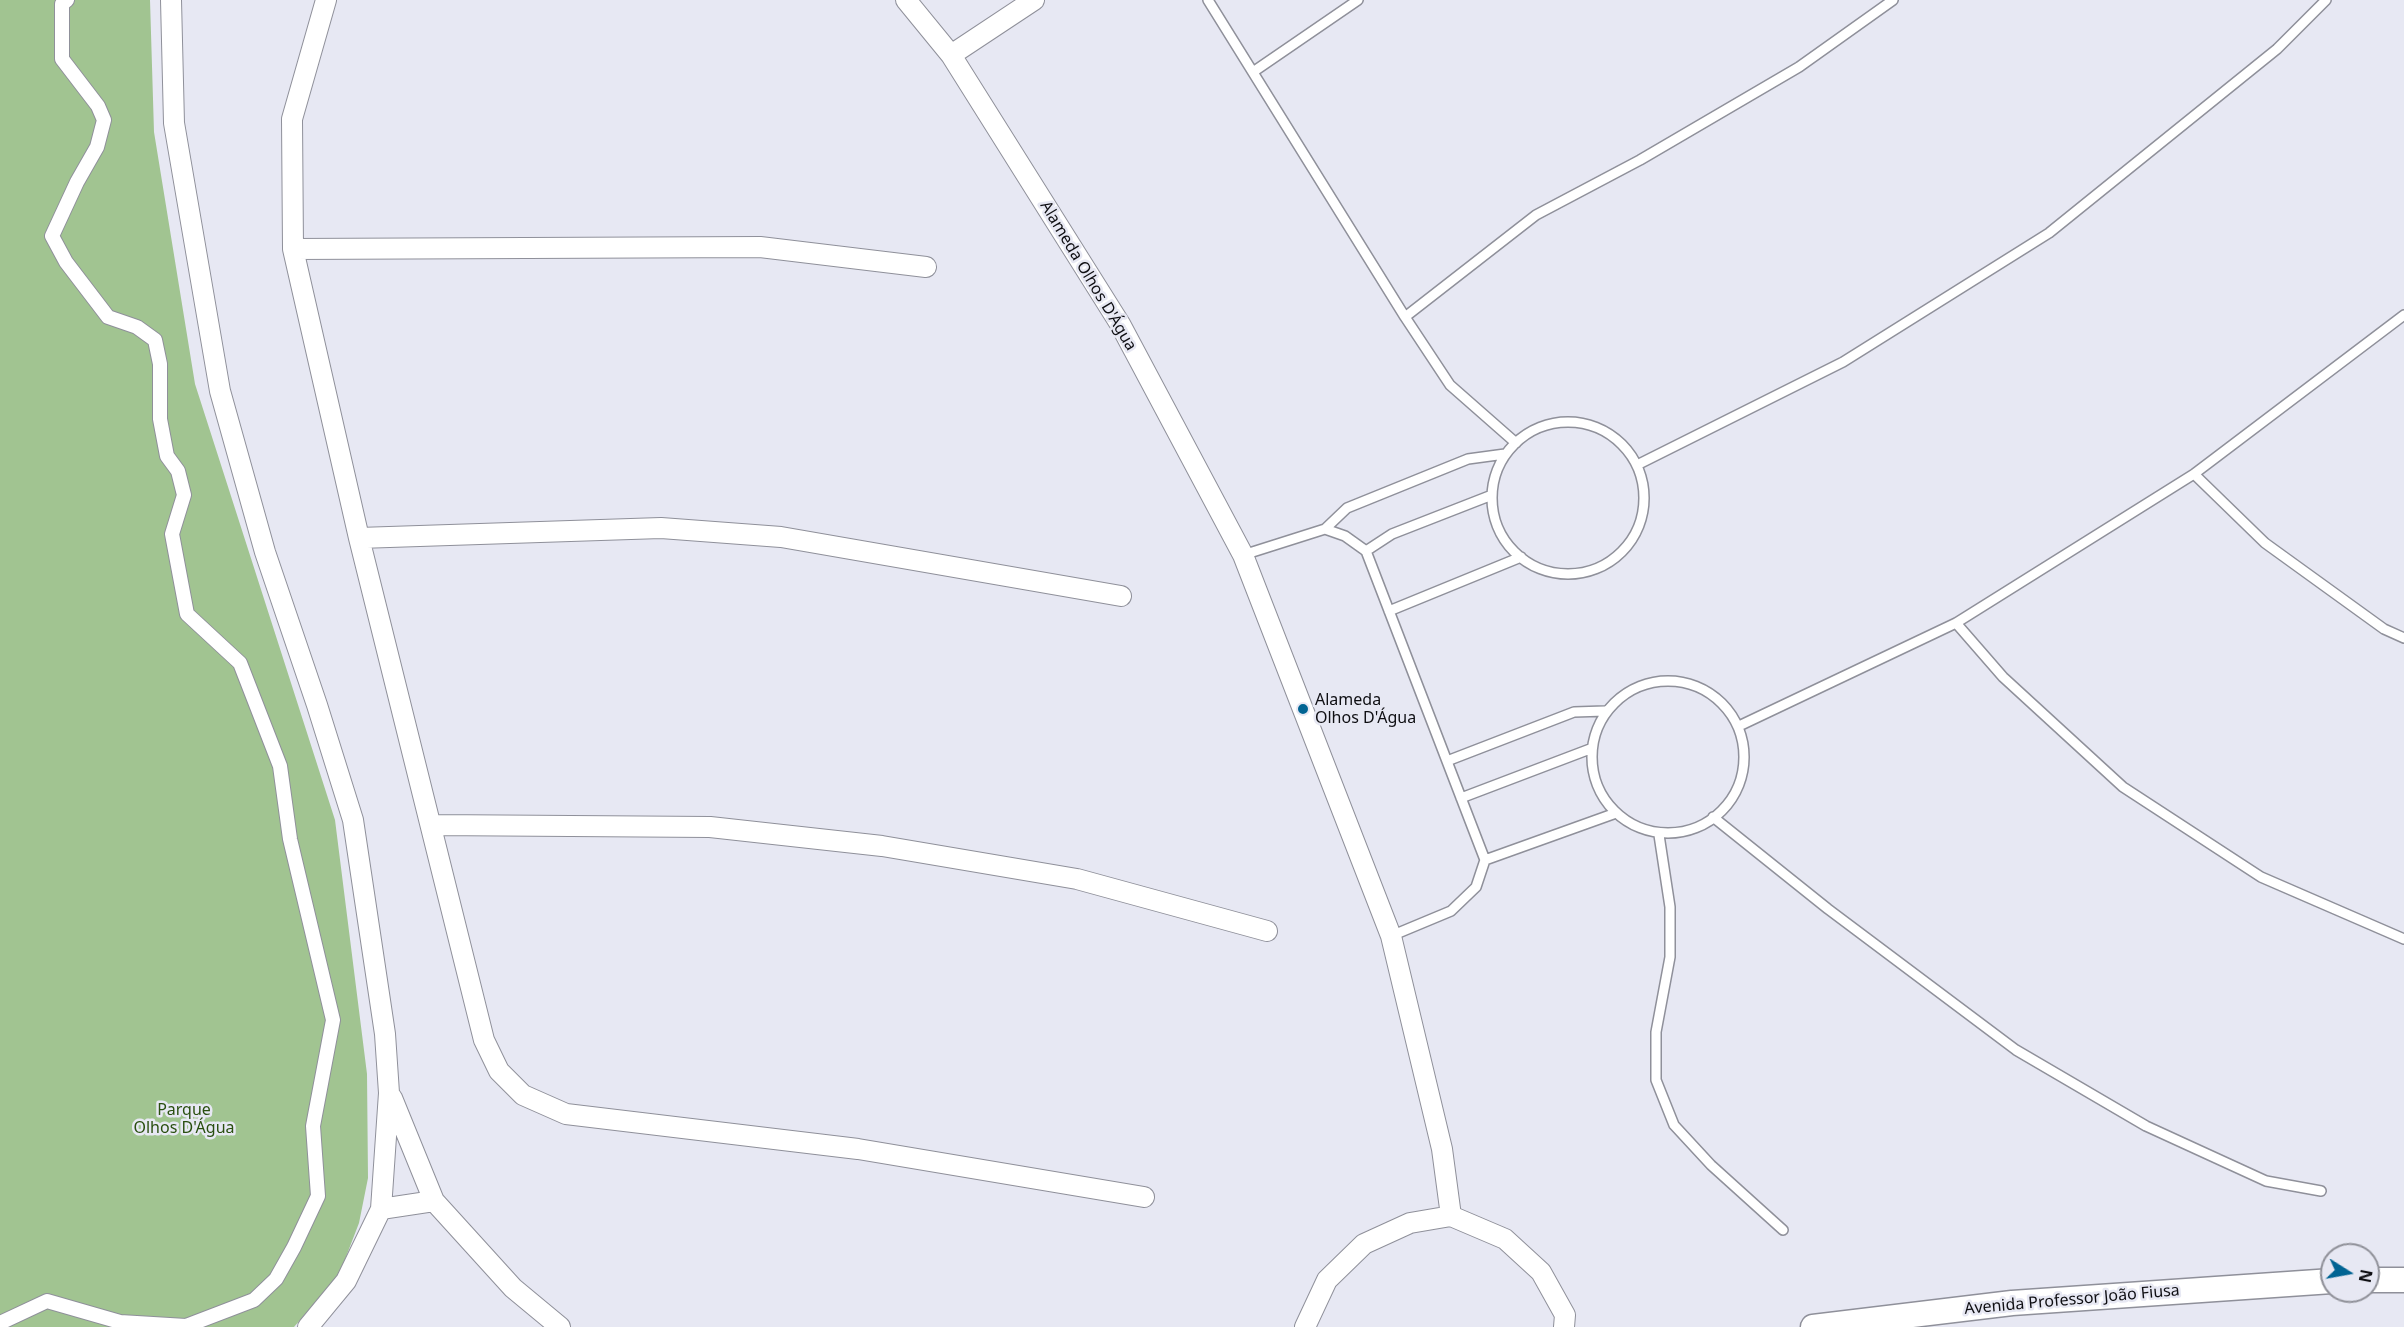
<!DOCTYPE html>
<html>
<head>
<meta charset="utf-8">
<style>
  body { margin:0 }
  #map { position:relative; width:2404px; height:1327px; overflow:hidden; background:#e7e8f3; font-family:"Noto Sans",sans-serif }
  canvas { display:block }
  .north { position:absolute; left:2320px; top:1243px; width:60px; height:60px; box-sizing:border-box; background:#e7e8f3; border:2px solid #909199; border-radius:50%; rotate:101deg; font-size:16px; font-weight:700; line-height:24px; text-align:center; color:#0e0e12 }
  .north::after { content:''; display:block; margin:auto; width:21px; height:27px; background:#016493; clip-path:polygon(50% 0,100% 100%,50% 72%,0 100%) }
</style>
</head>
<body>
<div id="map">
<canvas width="2404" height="1327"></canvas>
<div class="north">N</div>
</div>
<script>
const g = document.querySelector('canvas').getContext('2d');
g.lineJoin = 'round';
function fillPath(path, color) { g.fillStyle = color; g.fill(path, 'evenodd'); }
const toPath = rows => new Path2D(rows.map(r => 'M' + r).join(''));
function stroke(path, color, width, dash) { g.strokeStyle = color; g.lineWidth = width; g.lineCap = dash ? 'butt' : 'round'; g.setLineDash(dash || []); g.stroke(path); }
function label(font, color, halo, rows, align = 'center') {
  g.font = font + ' "Noto Sans",sans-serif'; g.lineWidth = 5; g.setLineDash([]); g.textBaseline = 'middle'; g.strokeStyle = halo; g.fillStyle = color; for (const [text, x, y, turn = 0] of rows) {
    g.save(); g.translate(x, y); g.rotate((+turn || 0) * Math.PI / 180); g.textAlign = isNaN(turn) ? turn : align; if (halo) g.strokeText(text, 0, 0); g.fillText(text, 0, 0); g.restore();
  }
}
const green = toPath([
  [0,0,150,0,154,132,195,384,335,820,367,1074,368,1178,359,1223,339,1275,294,1327,0,1327]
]);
const service = toPath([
  [1208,0,1405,317,1450,385,1516,443],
  [1253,72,1358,0],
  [1405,317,1536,215,1640,160,1799,67,1893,0],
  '1492 498a76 76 0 1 1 152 0a76 76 0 1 1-152 0Z',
  [1637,465,1843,362,2049,233,2277,49,2326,0],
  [2194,474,2265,543,2384,629,2404,638],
  [1325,529,1347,508,1468,459,1505,454],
  [1366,551,1392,534,1492,495],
  [1243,555,1325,529,1345,536,1366,551,1485,860,1476,887,1451,911,1391,936],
  [1389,611,1521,557],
  [1956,623,2003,677,2123,787,2261,877,2404,939],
  '1592 757a76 76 0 1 1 152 0a76 76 0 1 1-152 0Z',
  [1739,726,1956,623,2194,474,2404,315],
  [1447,761,1574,712,1605,711],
  [1461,798,1590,749],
  [1713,817,1828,909,2016,1050,2146,1126,2266,1181,2321,1191],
  [1659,835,1670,907,1670,957,1656,1032,1656,1080,1674,1125,1711,1165,1783,1230],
  [1485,860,1616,813]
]);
const pedestrian = toPath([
  [0,1323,47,1301,120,1322,186,1326,254,1300,276,1279,294,1247,318,1196,313,1126,333,1020,290,839,280,766,240,663,187,614,172,534,184,495,178,471,167,456,160,419,160,364,155,340,137,327,108,317,66,262,52,236,77,182,97,147,104,120,98,106,62,59,62,4,67,0]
]);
const minor = toPath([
  [171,0,174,123,220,391,265,552,317,705,353,820,385,1034,389,1093,381,1209,346,1281,308,1327],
  [326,0,292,119,293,249,359,538,484,1040,499,1071,523,1095,566,1114,858,1149,1144,1197],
  [906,0,951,55,1120,324,1243,555,1391,936,1442,1149,1451,1216],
  [951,55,1034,0],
  [293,249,760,247,926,267],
  [359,538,661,528,781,537,1121,596],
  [432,825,710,827,882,846,1077,879,1267,931],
  [392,1098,434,1201,513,1288,560,1327],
  [381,1209,434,1201],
  [1305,1327,1327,1280,1364,1244,1410,1223,1451,1216,1505,1239,1541,1272,1565,1315,1564,1327]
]);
const tertiary = toPath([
  [2368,1280,2404,1280],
  [1813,1327,2012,1303,2332,1281]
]);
const markers = [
  [1303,709,6,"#016493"]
];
const streetNames = [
  ["Alameda Olhos D'Água",1088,276,59],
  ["Avenida Professor João Fiusa",2072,1300,-5]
];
const poiNames = [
  ["Alameda",1315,700],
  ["Olhos D'Água",1315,718]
];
const parkNames = [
  ["Parque",184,1110],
  ["Olhos D'Água",184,1128]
];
fillPath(green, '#a1c491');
stroke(service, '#8f909a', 12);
stroke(pedestrian, '#8f909a', 16);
stroke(minor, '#8f909a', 22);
stroke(tertiary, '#8f909a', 27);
stroke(service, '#fff', 9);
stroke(pedestrian, '#fff', 14);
stroke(minor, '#fff', 20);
stroke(tertiary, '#fff', 24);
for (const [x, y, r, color] of markers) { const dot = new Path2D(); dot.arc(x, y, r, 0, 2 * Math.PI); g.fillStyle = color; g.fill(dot); stroke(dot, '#e7e8f3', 2); }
label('16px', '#0e0e12', '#e7e8f3', streetNames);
label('16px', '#0e0e12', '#e7e8f3', poiNames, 'left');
label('16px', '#294f0f', '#e7e8f3', parkNames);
</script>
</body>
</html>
